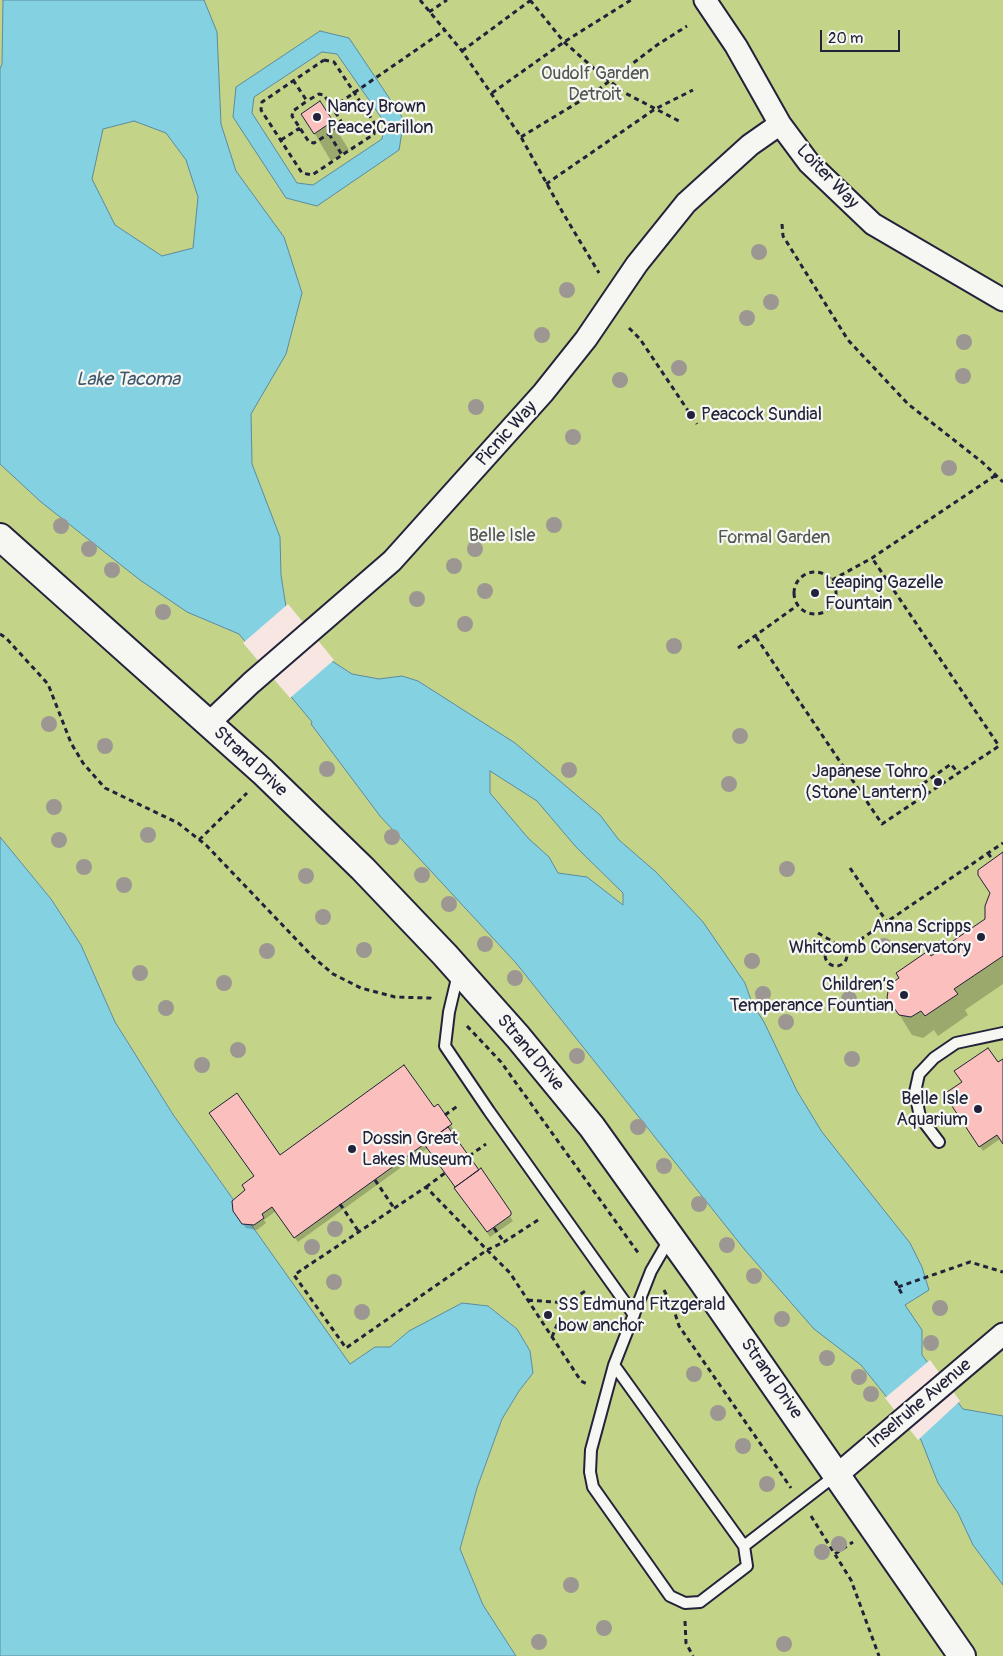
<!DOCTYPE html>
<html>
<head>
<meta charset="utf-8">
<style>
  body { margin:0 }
  #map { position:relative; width:1003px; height:1656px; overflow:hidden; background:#f8e6e2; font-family:Pangolin,sans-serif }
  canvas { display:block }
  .scale { position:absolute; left:820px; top:30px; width:80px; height:22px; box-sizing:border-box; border:2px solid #22223b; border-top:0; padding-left:6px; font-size:15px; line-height:18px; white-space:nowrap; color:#22223b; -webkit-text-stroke:4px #f6f6f2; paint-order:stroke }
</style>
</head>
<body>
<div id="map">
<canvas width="1003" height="1656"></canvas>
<div class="scale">20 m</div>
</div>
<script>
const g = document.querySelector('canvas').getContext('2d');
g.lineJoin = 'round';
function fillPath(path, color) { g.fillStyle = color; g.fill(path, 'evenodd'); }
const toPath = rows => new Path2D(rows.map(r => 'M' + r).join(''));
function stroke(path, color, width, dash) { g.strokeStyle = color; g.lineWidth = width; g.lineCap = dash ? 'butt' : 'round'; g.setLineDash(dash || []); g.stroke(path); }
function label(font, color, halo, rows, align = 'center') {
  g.font = font + ' Pangolin,sans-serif'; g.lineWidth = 4.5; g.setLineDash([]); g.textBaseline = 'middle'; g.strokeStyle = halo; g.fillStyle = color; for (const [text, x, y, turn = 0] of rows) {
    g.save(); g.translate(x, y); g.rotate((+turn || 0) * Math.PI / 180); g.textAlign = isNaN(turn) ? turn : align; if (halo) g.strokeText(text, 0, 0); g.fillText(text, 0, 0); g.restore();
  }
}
const green = toPath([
  [0,0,1003,0,1003,1656,516,1656,483,1605,460,1549,477,1488,502,1419,519,1391,533,1373,530,1351,517,1329,488,1306,432,1321,409,1331,390,1347,375,1347,350,1365,174,1116,115,1022,81,945,51,899,0,837]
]);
const water = toPath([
  [3,0,204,0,217,32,221,124,236,171,284,237,302,293,286,354,251,414,252,464,280,537,281,575,286,607,332,661,352,674,379,679,402,676,418,681,515,743,600,815,619,840,656,872,703,922,745,983,752,1003,764,1022,797,1091,822,1132,910,1243,922,1267,929,1290,905,1305,922,1330,922,1355,963,1409,1003,1416,1003,1585,973,1545,958,1513,938,1483,921,1440,861,1365,814,1329,745,1250,516,963,380,816,311,724,312,722,239,634,187,612,140,580,41,502,0,464,0,69,2,64,3,0],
  [134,121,166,133,186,160,198,197,193,248,162,256,115,225,92,179,103,129,134,121],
  [490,771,537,801,576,847,623,893,623,905,587,877,558,873,549,857,528,838,490,793,490,771],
  [320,31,349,38,404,120,399,150,317,206,286,198,233,117,236,87,320,31],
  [322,52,337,54,385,123,382,139,313,185,297,183,252,113,254,97,322,52],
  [0,837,51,899,81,945,115,1022,174,1116,350,1364,375,1347,390,1347,409,1331,462,1303,488,1306,517,1329,530,1351,533,1373,519,1391,502,1419,477,1488,460,1549,483,1605,516,1656,0,1656,0,837]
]);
const pier = toPath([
  [288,604,334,660,290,698,243,643],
  [930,1360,960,1401,918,1440,885,1398]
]);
const shadow = toPath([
  [320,103,349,150,331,161,303,114],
  [1003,854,1003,984,965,1010,968,1015,938,1036,934,1030,923,1038,912,1035,889,998,931,958,986,920],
  [1003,1060,1003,1143,1000,1139,983,1151,948,1099],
  [438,1106,454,1130,450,1132,478,1172,480,1170,513,1221,490,1237,428,1148,298,1242,276,1211,264,1220,266,1223,257,1230,246,1228,237,1216,280,1156]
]);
const building = toPath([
  [320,101,333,121,314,134,301,114,320,101],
  [1003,852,1003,956,954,989,958,994,925,1016,921,1011,911,1017,899,1015,887,998,889,985,899,978,896,973,928,951,931,956,985,919,985,906,990,893,978,875,978,870,1003,852],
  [988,1048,998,1062,1003,1059,1003,1144,997,1135,979,1147,944,1094,962,1082,954,1071,988,1048],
  [404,1065,434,1107,438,1104,452,1124,294,1238,272,1207,262,1214,264,1218,254,1225,242,1224,233,1211,232,1201,245,1190,242,1185,254,1176,209,1113,237,1093,280,1155,404,1065],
  [448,1127,479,1170,455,1187,424,1144,448,1127],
  [481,1168,511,1212,511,1215,487,1232,454,1188,481,1168]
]);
const path = toPath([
  [420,0,462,51,521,137,563,213,599,273],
  [530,0,564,42,597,71,625,93,679,121],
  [429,12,447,0],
  [462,51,531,0],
  [324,60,334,62,375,124,374,134,312,175,302,173,261,110,262,102,324,60],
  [293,80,307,101,293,111,292,116,309,142,314,143,340,127,341,121,324,95,319,94,307,101],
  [492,93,564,42,631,0],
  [332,108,445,30],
  [329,134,342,155],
  [521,137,595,92,657,45,687,26],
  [281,140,300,128],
  [546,184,655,109,693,90],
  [782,224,783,236,848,340,908,404,982,462,1003,482],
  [629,328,640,339,697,424],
  '794 593a21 21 0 1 1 42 0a21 21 0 1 1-42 0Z',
  [832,580,872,558,996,475],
  [0,634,6,638,48,684,71,743,83,763,105,788,178,823,206,845,313,957,333,974,361,988,395,997,430,998,434,1001],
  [756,637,882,824,999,746,872,558],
  [738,648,798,605],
  [922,797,917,788,951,764,958,773],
  [199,840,247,793],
  [988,853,992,859],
  [850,868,887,922],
  [818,933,837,944],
  '825 955a11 11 0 1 1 22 0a11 11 0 1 1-22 0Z',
  [845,950,1003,843],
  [467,1026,501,1062,639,1254],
  [445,1115,459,1105],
  [469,1156,486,1144],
  [375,1180,394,1208],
  [426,1187,445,1173],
  [340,1204,359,1232],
  [538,1220,504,1242,487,1250,346,1348,294,1275,426,1187,487,1250,510,1273,581,1381,589,1385],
  [494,1228,504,1242],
  [895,1281,903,1296],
  [898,1287,970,1262,1003,1272],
  [664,1290,674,1310,679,1326,791,1488],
  [528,1300,566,1303],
  [552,1337,566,1303,587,1290],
  [811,1516,851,1580,879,1656],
  [835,1554,853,1542],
  [685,1621,686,1643,693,1656]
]);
const service = toPath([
  [458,974,449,1012,445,1046,489,1111,634,1315],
  [939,1142,920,1117,915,1092,919,1074,934,1058,956,1043,1003,1033],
  [614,1365,744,1546,747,1566,700,1602,685,1603,670,1596,593,1487,590,1472,591,1450,614,1365,651,1271,670,1238],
  [744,1546,836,1475]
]);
const minor = toPath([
  [705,0,736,46,780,124,809,163,873,224,1003,300],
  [209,723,251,683,392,561,543,393,586,339,637,264,686,203,750,145,780,124],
  [837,1475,1003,1334]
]);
const tertiary = toPath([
  [0,537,263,772,363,869,445,955,518,1037,592,1127,702,1281,962,1656]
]);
const trees = [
  [759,252],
  [567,290],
  [771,302],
  [747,318],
  [542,335],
  [964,342],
  [679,368],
  [963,376],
  [620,380],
  [476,407],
  [573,437],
  [949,468],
  [554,525],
  [61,526],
  [89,549],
  [475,549],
  [454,566],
  [112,570],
  [485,591],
  [417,599],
  [163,612],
  [465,624],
  [674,646],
  [49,724],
  [740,736],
  [105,746],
  [327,769],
  [569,770],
  [729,784],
  [54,807],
  [148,835],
  [392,837],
  [59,840],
  [84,867],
  [787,869],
  [422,875],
  [306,876],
  [124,885],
  [449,904],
  [323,917],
  [485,944],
  [884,946],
  [364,950],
  [267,951],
  [752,961],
  [140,973],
  [515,978],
  [224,983],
  [763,994],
  [849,999],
  [166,1008],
  [786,1022],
  [238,1050],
  [577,1056],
  [852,1059],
  [202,1065],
  [638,1127],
  [664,1166],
  [699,1204],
  [335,1229],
  [727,1245],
  [312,1247],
  [754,1276],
  [334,1282],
  [940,1308],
  [362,1312],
  [782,1319],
  [931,1343],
  [827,1358],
  [694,1374],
  [859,1377],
  [871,1394],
  [718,1413],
  [743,1446],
  [767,1484],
  [839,1544],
  [822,1552],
  [571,1585],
  [604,1628],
  [539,1642],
  [784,1644]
];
const markers = [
  [317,117,5,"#22223b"],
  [691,415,5,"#22223b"],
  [815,593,5,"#22223b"],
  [938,782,5,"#22223b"],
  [981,937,5,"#22223b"],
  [904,995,5,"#22223b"],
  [978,1109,5,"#22223b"],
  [352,1149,5,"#22223b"],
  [548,1315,5,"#22223b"]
];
const parkNames = [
  ["Oudolf Garden",595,74],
  ["Detroit",595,95],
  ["Belle Isle",502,536],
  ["Formal Garden",774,538]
];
const poiNames = [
  ["Nancy Brown",327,107],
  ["Peace Carillon",327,128],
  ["Peacock Sundial",701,415],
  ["Leaping Gazelle",825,583],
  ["Fountain",825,604],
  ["Japanese Tohro",928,772,"right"],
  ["(Stone Lantern)",928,793,"right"],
  ["Anna Scripps",971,927,"right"],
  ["Whitcomb Conservatory",971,948,"right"],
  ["Children’s",894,985,"right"],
  ["Temperance Fountian",894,1006,"right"],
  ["Belle Isle",968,1099,"right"],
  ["Aquarium",968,1120,"right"],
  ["Dossin Great",362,1139],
  ["Lakes Museum",362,1160],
  ["SS Edmund Fitzgerald",558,1305],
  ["bow anchor",558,1326]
];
const streetNames = [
  ["Loiter Way",827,177,46],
  ["Picnic Way",507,434,-48],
  ["Strand Drive",250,762,43],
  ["Strand Drive",530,1053,50],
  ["Strand Drive",771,1379,55],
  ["Inselruhe Avenue",920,1404,-40]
];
const waterNames = [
  ["Lake Tacoma",128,380]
];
fillPath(green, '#c3d488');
fillPath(water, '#83d1e1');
stroke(water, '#5c8b9f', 1);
fillPath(pier, '#f8e6e2');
fillPath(shadow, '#0003');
fillPath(building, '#fbbfbd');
stroke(building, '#22223b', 1);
stroke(service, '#22223b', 14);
stroke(minor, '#22223b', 25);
stroke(tertiary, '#22223b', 30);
stroke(path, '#22223b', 3, [5, 4]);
stroke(service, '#f6f6f2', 10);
stroke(minor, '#f6f6f2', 21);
stroke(tertiary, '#f6f6f2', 26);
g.fillStyle = '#9d9793';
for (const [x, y] of trees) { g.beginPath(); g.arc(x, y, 8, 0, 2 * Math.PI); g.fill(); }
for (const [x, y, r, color] of markers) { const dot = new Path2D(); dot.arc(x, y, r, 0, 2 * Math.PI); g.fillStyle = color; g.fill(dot); stroke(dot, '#f6f6f2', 2); }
label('18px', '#525752', '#f6f6f2', parkNames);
label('18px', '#22223b', '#f6f6f2', poiNames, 'left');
label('18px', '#22223b', '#f6f6f2', streetNames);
label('italic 19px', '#3f576d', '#f6f6f2', waterNames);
</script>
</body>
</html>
